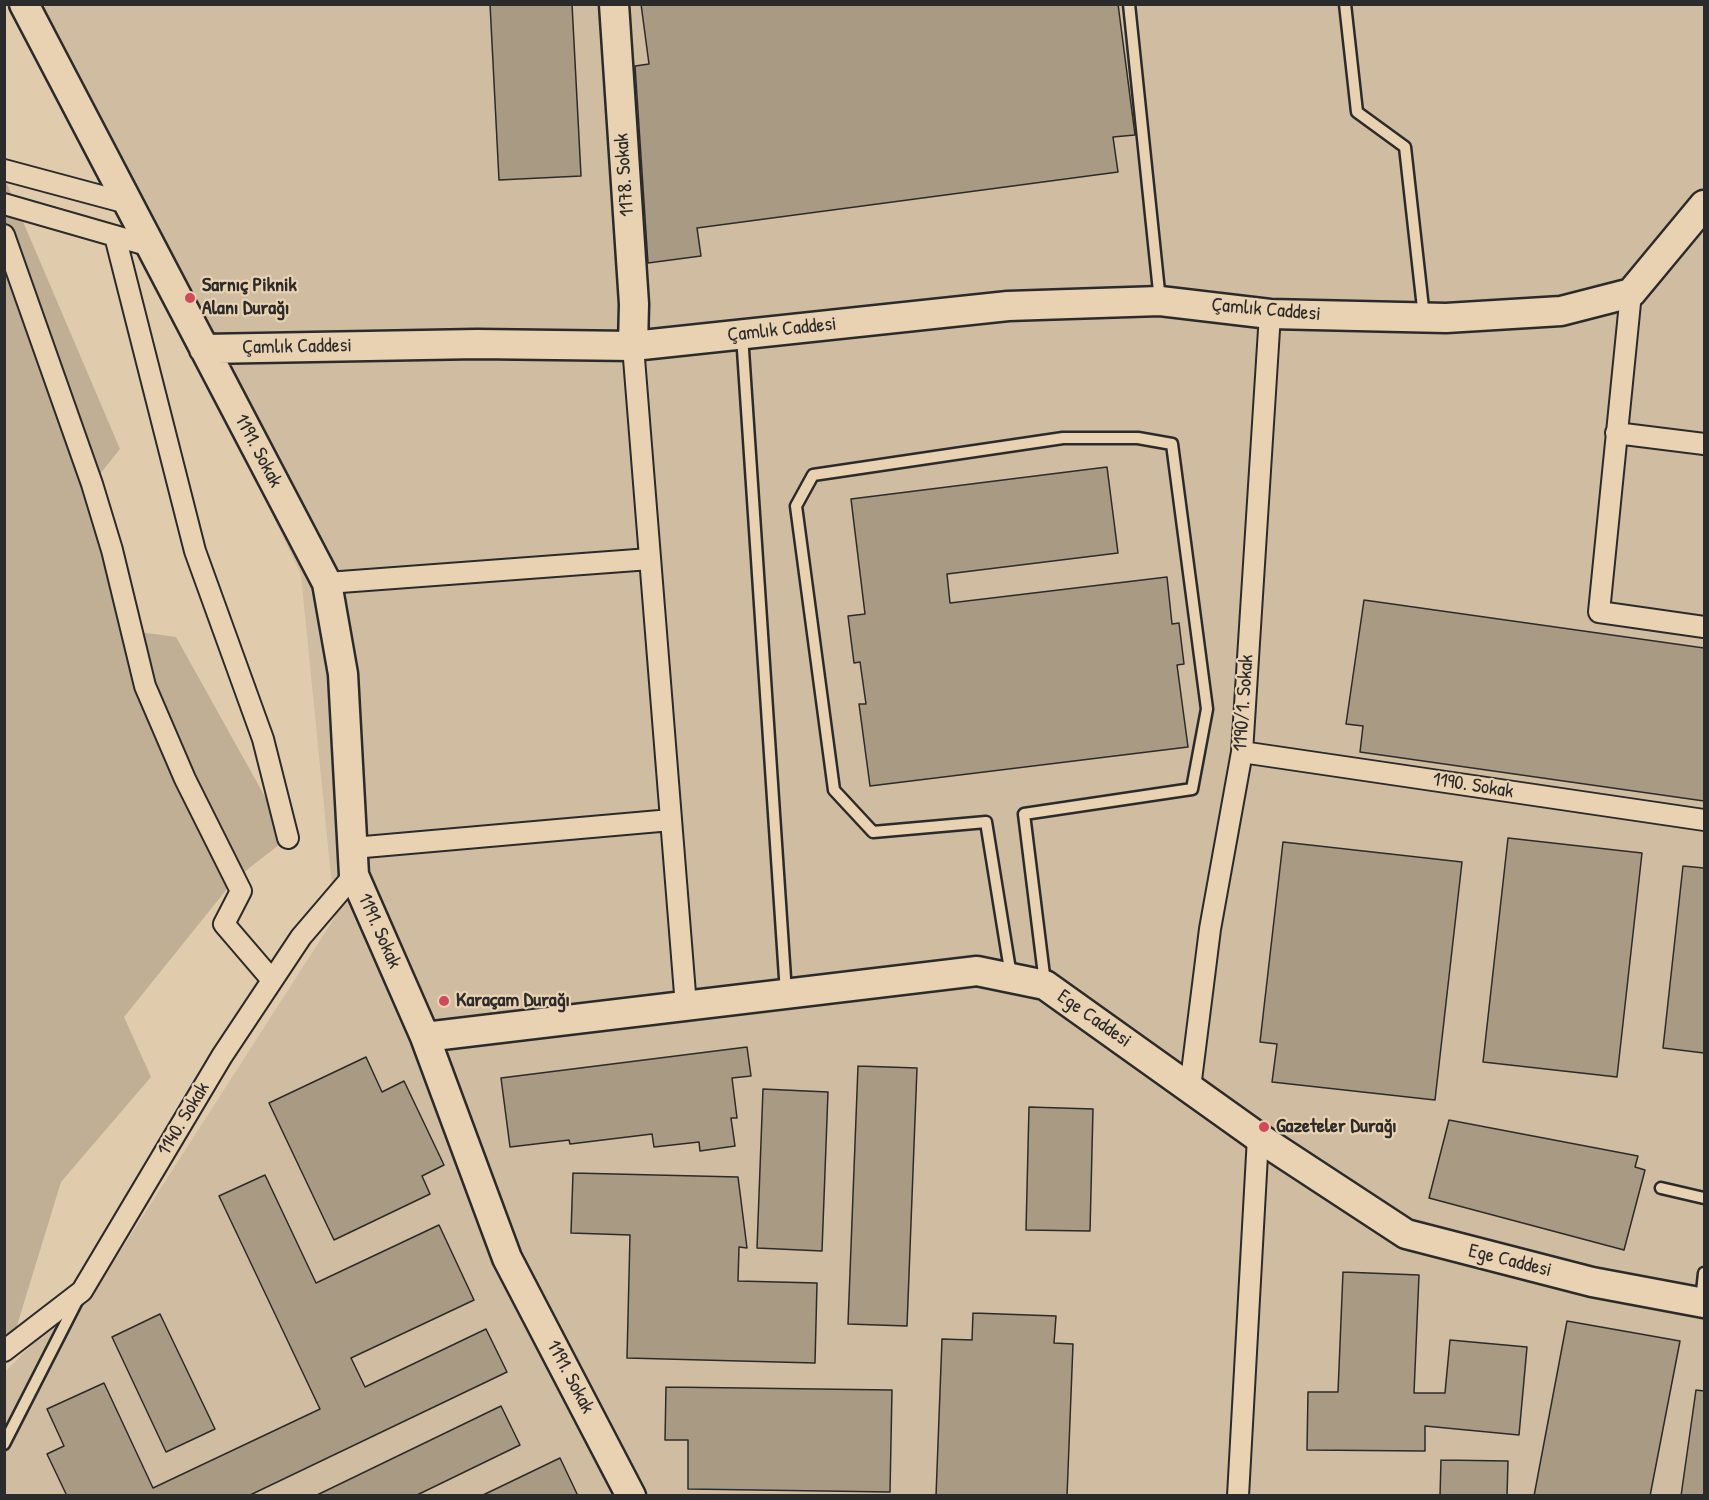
<!DOCTYPE html>
<html>
<head>
<meta charset="utf-8">
<style>
  body { margin:0 }
  #map { position:relative; width:1709px; height:1500px; overflow:hidden; background:#e1cbad; font-family:"Patrick Hand",sans-serif }
  canvas { display:block }
  .frame { position:absolute; inset:0; border:6px solid #2b2b2b; pointer-events:none }
</style>
</head>
<body>
<div id="map">
<canvas width="1709" height="1500"></canvas>
<div class="frame"></div>
</div>
<script>
const g = document.querySelector('canvas').getContext('2d');
g.lineJoin = 'round';
function fillPath(path, color) { g.fillStyle = color; g.fill(path, 'evenodd'); }
const toPath = rows => new Path2D(rows.map(r => 'M' + r).join(''));
function stroke(path, color, width, dash) { g.strokeStyle = color; g.lineWidth = width; g.lineCap = dash ? 'butt' : 'round'; g.setLineDash(dash || []); g.stroke(path); }
function label(font, color, halo, rows, align = 'center') {
  g.font = font + ' "Patrick Hand",sans-serif'; g.lineWidth = 4.5; g.setLineDash([]); g.textBaseline = 'middle'; g.strokeStyle = halo; g.fillStyle = color; for (const [text, x, y, turn = 0] of rows) {
    g.save(); g.translate(x, y); g.rotate((+turn || 0) * Math.PI / 180); g.textAlign = isNaN(turn) ? turn : align; if (halo) g.strokeText(text, 0, 0); g.fillText(text, 0, 0); g.restore();
  }
}
const built = toPath([
  [30,5,1704,5,1704,1495,5,1496,5,1372,114,1261,335,917,301,575]
]);
const green = toPath([
  [4,177,120,449,92,484,132,631,176,637,288,838,235,879,124,1017,151,1077,61,1182,11,1345,4,1351]
]);
const building = toPath([
  [490,4,572,4,581,176,499,180,490,4],
  [641,4,1118,4,1135,135,1113,137,1118,172,697,228,701,256,648,263,635,66,649,64,641,4],
  [1107,467,1118,553,947,574,950,603,1167,577,1172,624,1179,623,1184,664,1177,665,1188,747,870,786,859,704,866,704,860,662,854,663,848,616,865,614,851,499,1107,467],
  [1364,600,1704,648,1704,801,1360,752,1363,726,1346,724,1364,600],
  [1508,838,1642,853,1617,1077,1483,1062,1508,838],
  [1283,842,1462,862,1435,1100,1272,1082,1277,1044,1260,1042,1283,842],
  [1683,866,1704,868,1704,1053,1663,1048,1683,866],
  [747,1047,751,1076,732,1078,737,1118,731,1118,735,1146,700,1151,699,1142,654,1147,652,1134,570,1144,569,1140,510,1147,501,1078,747,1047],
  [366,1057,382,1092,404,1081,444,1165,422,1176,430,1194,334,1240,269,1103,366,1057],
  [858,1066,917,1068,907,1326,848,1324,858,1066],
  [763,1089,828,1092,822,1251,757,1248,763,1089],
  [1029,1107,1093,1109,1090,1231,1026,1230,1029,1107],
  [1449,1120,1638,1156,1635,1167,1645,1170,1624,1250,1429,1198,1449,1120],
  [573,1173,738,1177,747,1248,739,1247,738,1281,817,1283,815,1363,627,1358,630,1235,571,1233,573,1173],
  [265,1175,316,1283,439,1225,474,1300,351,1358,365,1387,486,1329,507,1372,248,1496,67,1496,47,1454,64,1446,47,1409,104,1383,153,1488,320,1409,219,1196,265,1175],
  [1343,1272,1419,1275,1414,1393,1445,1393,1450,1340,1527,1347,1519,1435,1425,1426,1425,1451,1307,1450,1308,1392,1338,1392,1343,1272],
  [973,1313,1056,1316,1054,1343,1073,1344,1067,1496,936,1496,942,1339,972,1340,973,1313],
  [160,1314,215,1429,166,1452,112,1337,160,1314],
  [1567,1321,1680,1341,1650,1496,1534,1496,1567,1321],
  [666,1387,892,1390,890,1492,688,1489,688,1440,665,1440,666,1387],
  [1696,1390,1704,1391,1704,1496,1681,1496,1696,1390],
  [501,1406,520,1445,415,1496,315,1496,501,1406],
  [560,1458,578,1496,481,1496,560,1458],
  [1441,1460,1508,1461,1507,1496,1440,1496,1441,1460]
]);
const lane = toPath([
  [1129,4,1160,301],
  [1345,4,1357,112,1405,147,1424,317],
  [742,335,786,993],
  [1011,976,986,822,873,832,834,790,796,506,813,475,1063,438,1138,438,1172,444,1207,709,1192,789,1024,814,1045,983],
  [1661,1188,1704,1198],
  [1701,1302,1704,1273],
  [4,1444,78,1299]
]);
const street = toPath([
  [4,170,127,203],
  [4,204,150,246],
  [4,235,92,484,112,550,145,686,185,779,241,891,224,924,272,980],
  [115,236,195,551,263,739,288,838],
  [1631,293,1599,612,1704,627],
  [633,346,686,1006],
  [1616,433,1704,444],
  [327,583,650,559],
  [1242,752,1704,820],
  [353,848,671,820],
  [1190,1088,1210,929,1242,752,1270,314],
  [4,1351,82,1291,222,1056,301,937,354,875],
  [1238,1496,1258,1137]
]);
const secondary = toPath([
  [24,4,327,583,343,674,354,875,425,1037,507,1258,631,1496],
  [614,4,634,304,633,346],
  [204,349,477,344,633,346,1008,306,1160,301,1270,314,1446,318,1561,311,1631,293,1704,205],
  [425,1037,977,971,1045,985,1258,1137,1406,1234,1592,1282,1704,1303]
]);
const markers = [
  [190,298,6,"#d1495b"],
  [444,1001,6,"#d1495b"],
  [1264,1127,6,"#d1495b"]
];
const streetNames = [
  ["1178. Sokak",625,175,-94],
  ["Çamlık Caddesi",1266,310,5],
  ["Çamlık Caddesi",782,330,-6],
  ["Çamlık Caddesi",297,347,-1],
  ["1191. Sokak",258,451,62],
  ["1190/1. Sokak",1244,703,-86],
  ["1190. Sokak",1473,786,9],
  ["1191. Sokak",379,931,66],
  ["Ege Caddesi",1094,1019,35],
  ["1140. Sokak",184,1119,-59],
  ["Ege Caddesi",1510,1261,14],
  ["1191. Sokak",570,1377,62]
];
const poiNames = [
  ["Sarnıç Piknik",202,286],
  ["Alanı Durağı",202,309],
  ["Karaçam Durağı",456,1001],
  ["Gazeteler Durağı",1276,1127]
];
fillPath(built, '#d0bca1');
fillPath(green, '#c0ae95');
fillPath(building, '#a99a84');
stroke(building, '#2b2b2b', 1.5);
stroke(lane, '#2b2b2b', 15);
stroke(street, '#2b2b2b', 24);
stroke(secondary, '#2b2b2b', 33);
stroke(lane, '#e9d2b2', 10);
stroke(street, '#e9d2b2', 20);
stroke(secondary, '#e9d2b2', 28);
for (const [x, y, r, color] of markers) { const dot = new Path2D(); dot.arc(x, y, r, 0, 2 * Math.PI); g.fillStyle = color; g.fill(dot); stroke(dot, '#e9d2b2', 2); }
label('20px', '#2b2b2b', '#e9d2b2', streetNames);
label('bold 20px', '#2b2b2b', '#e9d2b2', poiNames, 'left');
</script>
</body>
</html>
